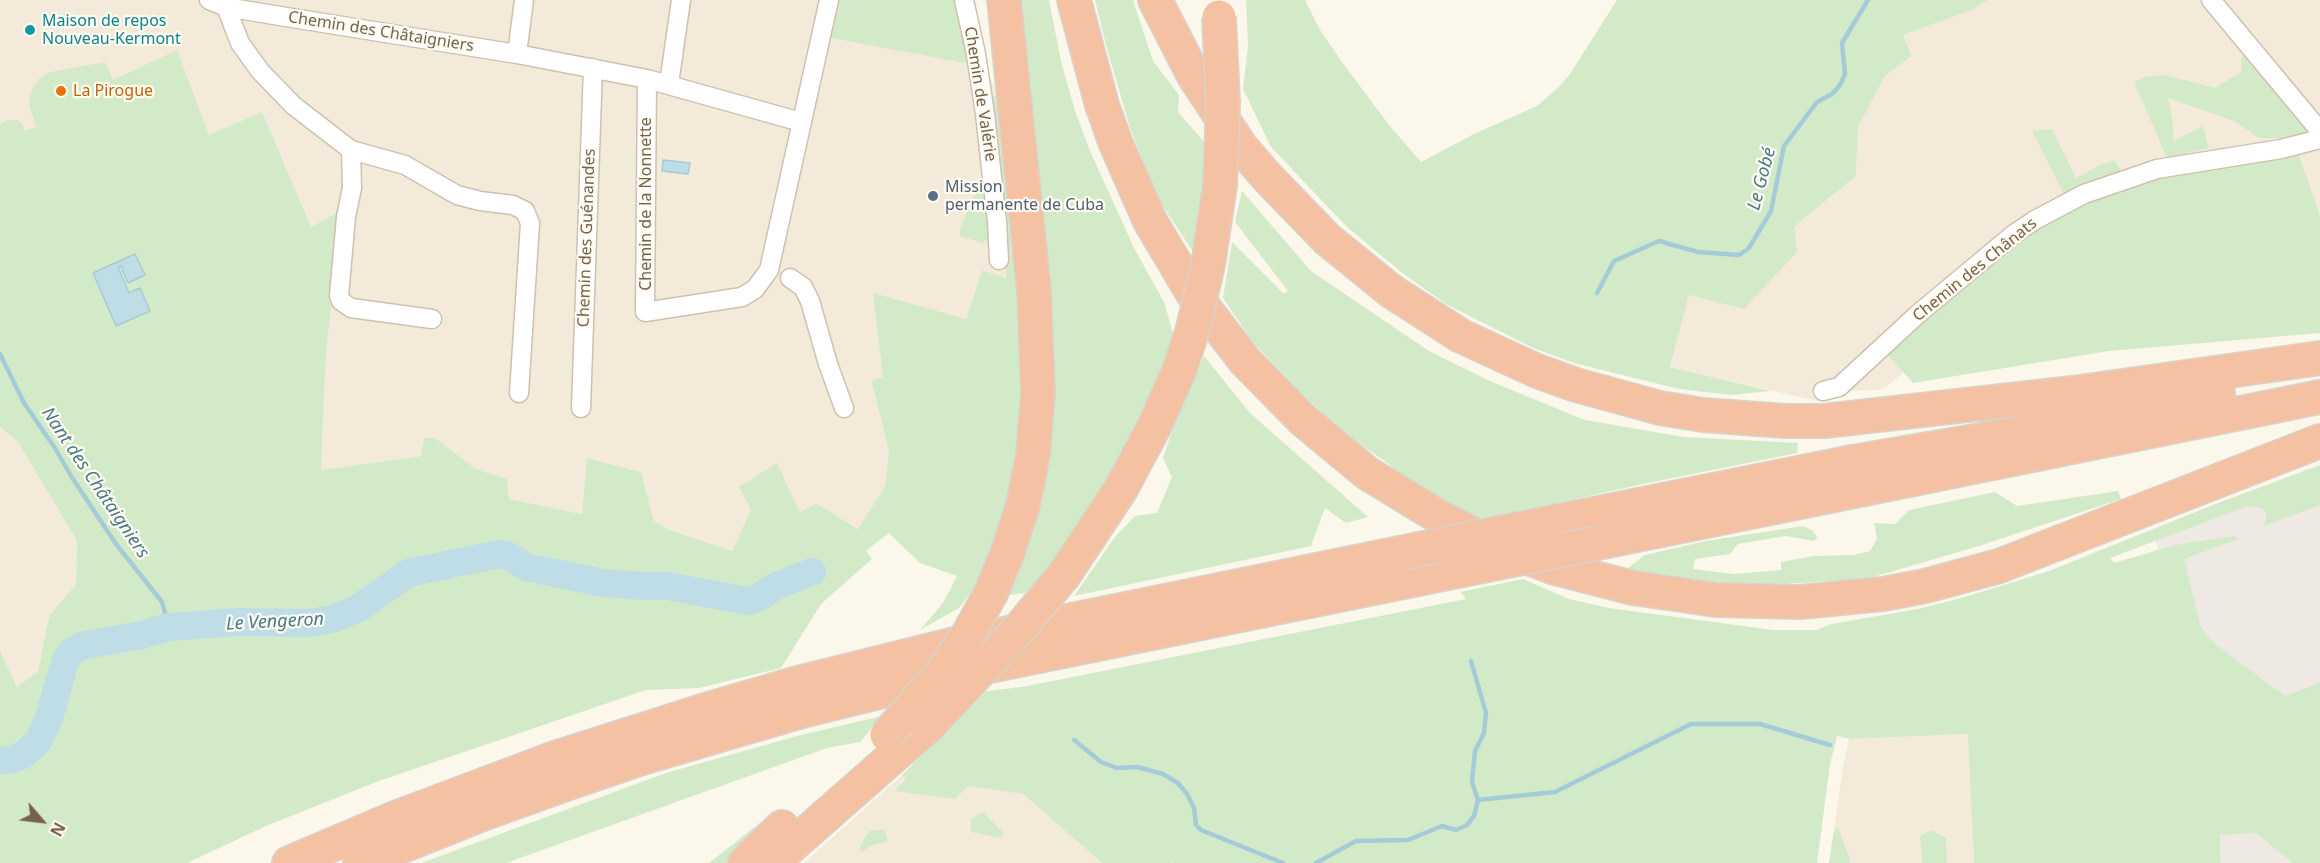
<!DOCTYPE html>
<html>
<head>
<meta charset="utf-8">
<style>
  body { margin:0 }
  #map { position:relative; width:2320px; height:863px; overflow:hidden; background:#fcf7eb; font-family:"Noto Sans",sans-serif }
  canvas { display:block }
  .north { position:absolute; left:12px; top:791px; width:60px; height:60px; -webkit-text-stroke:4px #fffbf1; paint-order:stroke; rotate:118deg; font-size:16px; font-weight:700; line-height:24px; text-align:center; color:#77614d }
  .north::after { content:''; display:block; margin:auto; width:21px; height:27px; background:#77614d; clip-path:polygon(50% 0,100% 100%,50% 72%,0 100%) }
</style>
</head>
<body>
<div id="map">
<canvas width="2320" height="863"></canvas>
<div class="north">N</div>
</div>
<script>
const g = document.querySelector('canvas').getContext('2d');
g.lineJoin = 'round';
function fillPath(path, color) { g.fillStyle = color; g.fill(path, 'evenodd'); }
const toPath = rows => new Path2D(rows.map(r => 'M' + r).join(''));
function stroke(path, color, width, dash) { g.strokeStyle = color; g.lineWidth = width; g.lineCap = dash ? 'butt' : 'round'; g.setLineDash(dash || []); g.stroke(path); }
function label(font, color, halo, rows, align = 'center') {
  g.font = font + ' "Noto Sans",sans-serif'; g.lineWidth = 4.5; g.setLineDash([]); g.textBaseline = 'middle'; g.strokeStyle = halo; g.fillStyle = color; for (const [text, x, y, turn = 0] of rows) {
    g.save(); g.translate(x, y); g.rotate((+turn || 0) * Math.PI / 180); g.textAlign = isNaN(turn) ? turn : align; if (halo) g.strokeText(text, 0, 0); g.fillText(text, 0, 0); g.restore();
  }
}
const residential = toPath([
  [0,0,835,0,970,64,983,68,1000,96,991,97,1006,278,982,270,966,319,883,378,871,382,889,451,885,486,859,529,816,503,800,514,776,463,732,551,670,530,654,521,641,472,587,458,582,514,509,499,507,479,476,469,435,438,421,456,321,470,326,353,342,210,311,228,0,184],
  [1988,0,2320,0,2320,293,1890,356,1904,372,1886,387,1879,390,1853,391,1817,401,1670,367,1689,295,1794,227,1856,176,1858,127,1885,76,1912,56,1903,35,1972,10],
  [0,427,18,442,77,541,76,584,49,616,38,671,17,687,0,650],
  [1969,734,1974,863,1829,863,1843,767,1849,739],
  [901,776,1023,794,1102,863,804,863]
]);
const industrial = toPath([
  [2320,479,2320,863,2221,863,2220,835,2173,599,2155,538]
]);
const green = toPath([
  [835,0,958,0,970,64,826,37],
  [1018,0,1049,0,1061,61,1075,111,1090,151,1134,248,1164,302,1174,337,1166,362,1121,462,1033,592,1010,595,1010,577,1026,532],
  [1095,0,1133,0,1153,61,1179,95,1178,112,1206,144,1205,187,1194,253,1158,199,1130,128,1106,45],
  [1246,0,1305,0,1320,30,1342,62,1389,125,1421,162,1474,134,1537,106,1560,86,1570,74,1617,0,1988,0,1972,10,1903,35,1912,56,1885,76,1858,127,1856,176,1794,227,1797,252,1744,309,1689,295,1670,367,1771,391,1731,395,1679,389,1574,363,1533,348,1446,304,1401,272,1346,226,1271,147,1243,89,1248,46],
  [177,50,209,135,262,112,311,227,342,210,326,353,321,470,421,456,424,438,435,438,476,469,507,479,509,499,582,514,587,458,641,472,654,521,670,530,732,551,751,510,739,487,777,463,800,513,816,503,858,529,885,486,889,451,871,381,883,377,873,293,966,319,982,270,1006,278,991,96,1000,96,1017,235,1024,409,1009,500,983,576,959,608,920,630,943,603,957,576,920,563,889,533,866,551,872,559,821,604,781,668,699,688,646,690,379,781,266,826,187,863,0,863,0,650,17,687,38,671,49,616,76,584,77,541,18,442,0,427,0,124,8,120,17,120,22,124,25,131,36,127,29,105,31,91,39,79,50,72,105,62,113,80],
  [2242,51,2314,130,2293,138,2259,138,2234,121,2168,98,2173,124,2173,141,2203,126,2209,148,2167,158,2134,82,2145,77,2164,75,2215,88,2241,72],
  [2052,129,2076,178,2101,164,2115,161,2121,171,2065,196,2032,131],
  [2297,149,2320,216,2320,333,2109,351,1913,383,1889,356,1890,349,2041,222,2124,185],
  [985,172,991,225,988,239,983,243,960,236,960,228],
  [1242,191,1311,271,1429,351,1492,382,1585,420,1684,437,1798,443,1797,453,1643,484,1472,522,1435,504,1386,462,1341,431,1296,388,1252,341,1223,298,1232,242,1284,294,1288,291,1235,222],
  [1204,356,1250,413,1368,517,1346,523,1325,508,1311,546,1074,596,1115,537,1135,516,1157,513,1172,477,1163,458,1174,425],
  [2320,465,2320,505,2264,526,2267,515,2262,508,2248,506,2110,558,2114,563,2175,545,2235,536,2238,539,2184,559,2200,624,2206,635,2215,644,2285,696,2320,683,2320,863,2293,863,2256,833,2220,835,2221,863,1974,863,1968,734,1850,739,1837,736,1830,764,1817,863,1173,863,1172,861,1172,863,1102,863,1023,794,968,786,955,799,894,791,907,778,901,776,986,691,1022,687,1466,599,1460,592,1523,579,1569,599,1609,608,1773,630,1817,630,1831,624,1918,609,1965,597,2049,571,2210,506],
  [2118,491,2121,499,1979,546,1870,578,1784,584,1728,584,1624,571,1645,555,1706,541,1803,526,1812,530,1818,538,1813,541,1786,536,1738,544,1730,554,1695,559,1693,569,1734,574,1781,570,1781,562,1813,556,1853,555,1870,551,1877,539,1874,523,1895,524,1909,510,1995,492,2017,506],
  [882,716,860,742,827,748,506,863,421,863,666,773,797,736],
  [983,812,1004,833,1001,838,971,832,971,819],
  [761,822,768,832,737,863,709,863],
  [1838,827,1850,859,1849,863,1829,863,1834,831],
  [884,829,888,841,871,846,861,852,860,845,870,831],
  [1931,830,1946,838,1947,863,1922,863,1920,836]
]);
const water = toPath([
  [663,160,690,163,688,174,662,171,663,160],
  [135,254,145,275,128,283,121,266,118,267,129,293,140,288,150,311,116,326,93,273,135,254]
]);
const stream = toPath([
  [1597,293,1614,261,1659,241,1698,252,1739,255,1749,248,1771,211,1784,146,1817,102,1832,94,1840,85,1845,74,1842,43,1868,0],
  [0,354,24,403,55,448,71,476,116,544,162,602,169,627],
  [1074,740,1101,762,1117,768,1137,767,1163,774,1178,783,1187,794,1194,808,1196,825,1201,830,1283,863],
  [1478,800,1555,792,1691,724,1760,724,1830,745],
  [1316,863,1356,841,1408,840,1442,826,1456,830,1467,825,1474,816,1478,800,1472,782,1475,751,1484,733,1486,713,1471,661]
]);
const river = toPath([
  [0,761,13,759,23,755,38,742,49,718,65,662,71,652,81,646,141,635,169,627,239,622,308,623,332,619,359,608,408,573,499,554,509,556,526,567,603,583,644,586,667,586,748,601,758,598,776,586,812,572]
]);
const street = toPath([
  [209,0,226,7,280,16,517,54,647,79,801,122],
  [964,0,976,54,985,114,997,222,999,260],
  [2211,0,2320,131],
  [226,7,240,43,260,71,294,106,351,150,405,165,457,195,480,201,513,205,525,211,530,223,519,393],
  [517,54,524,0],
  [647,79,645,312,742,297,755,289,769,270,829,0],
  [669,84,681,0],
  [351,150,352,188,346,217,339,296,341,301,351,308,432,319],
  [790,278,803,287,810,301,828,364,844,408],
  [1823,391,1839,387,1918,314,2014,234,2035,220,2084,194,2157,169,2281,149,2320,139],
  [581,408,593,68]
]);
const highway = toPath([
  [1074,0,1102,105,1116,144,1150,221,1192,292,1245,361,1303,420,1367,473,1439,517,1494,545,1552,567,1633,588,1716,600,1800,602,1883,594,1925,586,1999,566,2320,441],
  [1155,0,1194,76,1241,147,1268,178,1327,239,1391,291,1461,336,1537,371,1576,385,1660,408,1703,415,1785,421,1824,421,2073,393,2320,358],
  [1549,523,1853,462,2015,434,2218,393],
  [1597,543,2320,397],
  [1064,575,1121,489,1154,427,1179,371],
  [992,591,1007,554,1023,505,1033,455,1038,393,1034,291,1004,0],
  [289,863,395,818,552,759,712,708,794,684,955,644,1405,552],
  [360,863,485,813,563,785,642,758,802,711,960,672,1452,572],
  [745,863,782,827],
  [772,863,929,725]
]);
const highwayBridge = toPath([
  [1179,371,1192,332,1208,265,1220,185,1223,103,1219,17],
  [1405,552,1549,523],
  [1452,572,1597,543],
  [929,725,1014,635,1064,575],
  [887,735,943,671,969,633,992,591]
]);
const markers = [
  [30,30,6,"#0f9aa8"],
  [61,91,6,"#e8710a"],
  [933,196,6,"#5c6f8a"]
];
const cultureNames = [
  ["Maison de repos",42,21],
  ["Nouveau-Kermont",42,39]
];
const streetNames = [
  ["Chemin des Châtaigniers",381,32,9],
  ["Chemin de Valérie",980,94,81],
  ["Chemin de la Nonnette",646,204,-90],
  ["Chemin des Guénandes",587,238,-88],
  ["Chemin des Chânats",1975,270,-39]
];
const foodNames = [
  ["La Pirogue",73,91]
];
const serviceNames = [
  ["Mission",945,187],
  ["permanente de Cuba",945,205]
];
const waterNames = [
  ["Le Gobé",1762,179,-75],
  ["Nant des Châtaigniers",95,483,56],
  ["Le Vengeron",275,622,-3]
];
fillPath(residential, '#f4ead9');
fillPath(industrial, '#eee9e3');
fillPath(green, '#d3eac8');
fillPath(water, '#bfdde6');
stroke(water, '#a5cbd8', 1.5);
stroke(stream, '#a5cbd8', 4.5);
stroke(river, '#bfdde6', 28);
stroke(street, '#cfc0af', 21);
stroke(highway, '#d9d3cd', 36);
stroke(street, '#fff', 18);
stroke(highway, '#f5c1a3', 33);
stroke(highwayBridge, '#d9d3cd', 36, []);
stroke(highwayBridge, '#f5c1a3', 33);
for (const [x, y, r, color] of markers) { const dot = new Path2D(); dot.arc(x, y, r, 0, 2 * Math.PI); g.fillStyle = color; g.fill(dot); stroke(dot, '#fffbf1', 2); }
label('16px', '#0d838f', '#fffbf1', cultureNames, 'left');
label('16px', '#77614d', '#fffbf1', streetNames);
label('16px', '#c56008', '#fffbf1', foodNames, 'left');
label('16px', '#4e5e75', '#fffbf1', serviceNames, 'left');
label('italic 18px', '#47798a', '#fffbf1', waterNames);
</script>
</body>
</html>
